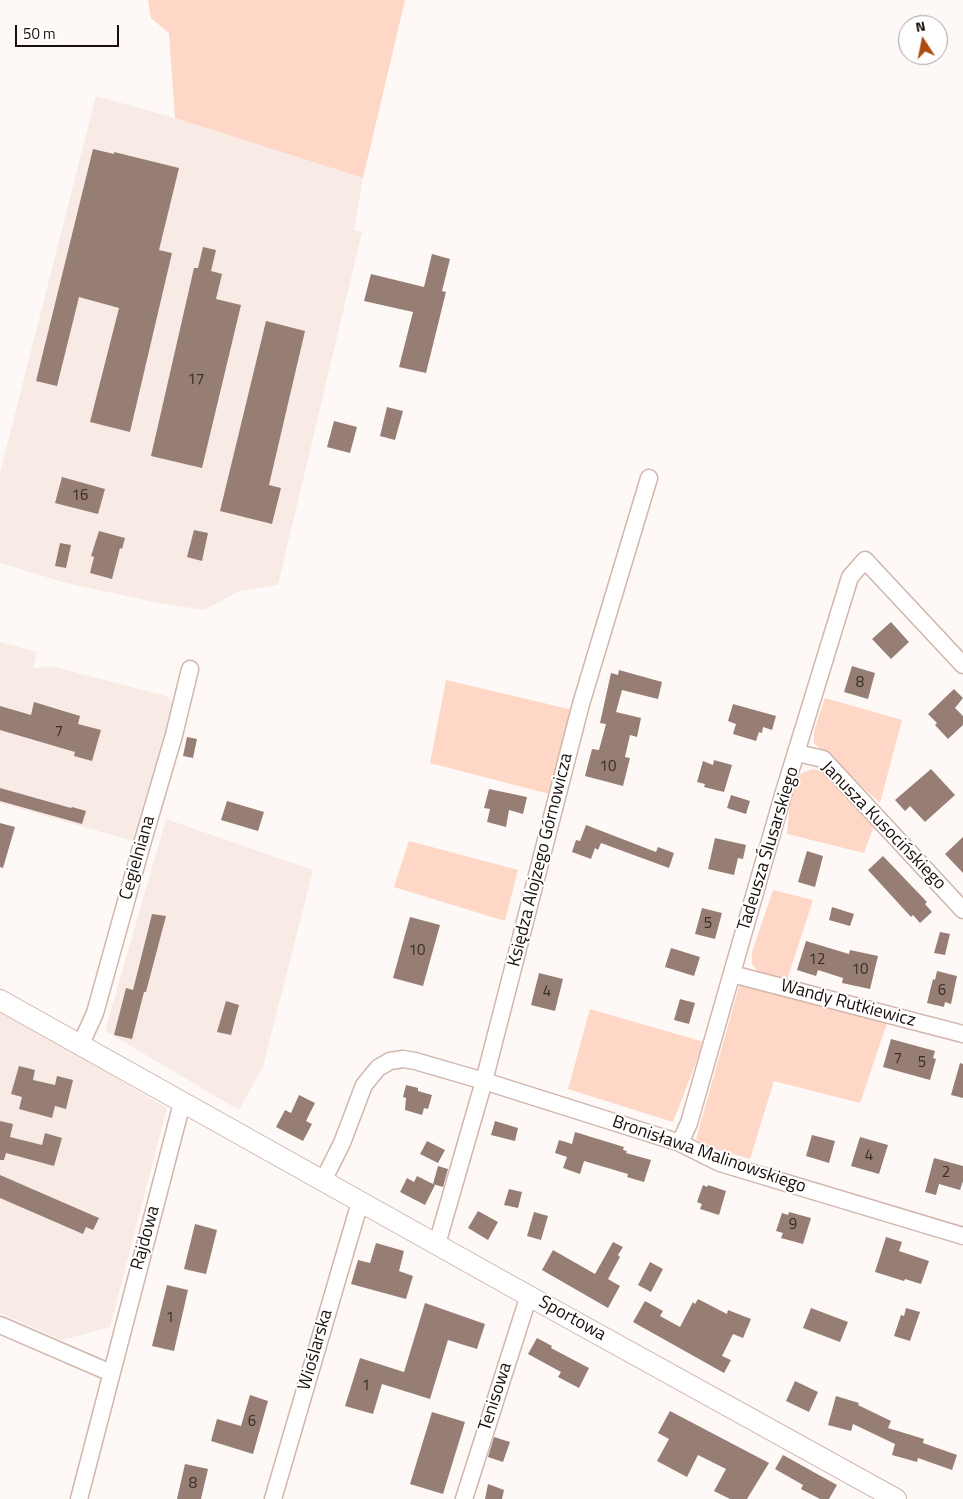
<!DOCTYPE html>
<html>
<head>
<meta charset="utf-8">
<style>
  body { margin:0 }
  #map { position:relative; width:963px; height:1499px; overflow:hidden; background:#fef9f6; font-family:"Titillium Web",sans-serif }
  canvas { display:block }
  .north { position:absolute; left:898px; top:15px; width:50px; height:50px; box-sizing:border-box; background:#fff; border:1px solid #a39f9e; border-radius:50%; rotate:349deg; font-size:14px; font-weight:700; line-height:20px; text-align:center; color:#19100c }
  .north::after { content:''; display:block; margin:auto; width:18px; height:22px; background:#ad4b12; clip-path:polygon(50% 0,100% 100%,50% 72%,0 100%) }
  .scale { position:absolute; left:15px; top:25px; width:104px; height:22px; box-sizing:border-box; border:2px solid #19100c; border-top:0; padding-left:6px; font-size:15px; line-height:18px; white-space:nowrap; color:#19100c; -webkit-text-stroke:4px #fff; paint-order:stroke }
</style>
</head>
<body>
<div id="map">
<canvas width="963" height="1499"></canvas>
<div class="north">N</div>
<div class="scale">50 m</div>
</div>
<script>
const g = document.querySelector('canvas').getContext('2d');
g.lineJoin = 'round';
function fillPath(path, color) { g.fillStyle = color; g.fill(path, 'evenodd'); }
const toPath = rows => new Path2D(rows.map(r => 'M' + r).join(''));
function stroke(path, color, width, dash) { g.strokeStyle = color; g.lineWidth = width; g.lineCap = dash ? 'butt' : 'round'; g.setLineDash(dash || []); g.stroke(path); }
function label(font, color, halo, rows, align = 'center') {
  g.font = font + ' "Titillium Web",sans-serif'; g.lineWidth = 4; g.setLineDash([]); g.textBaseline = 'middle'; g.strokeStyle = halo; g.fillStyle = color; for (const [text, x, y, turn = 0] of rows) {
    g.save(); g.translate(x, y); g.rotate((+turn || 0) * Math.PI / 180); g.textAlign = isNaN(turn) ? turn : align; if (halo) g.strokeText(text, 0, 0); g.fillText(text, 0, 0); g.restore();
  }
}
const built = toPath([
  [96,96,175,118,363,178,354,230,362,232,278,585,239,591,204,610,159,603,66,583,0,563,0,472],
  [0,642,37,652,33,668,51,666,166,696,174,702,133,841,0,803],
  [166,819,313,870,263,1067,239,1110,105,1031],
  [0,1009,167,1108,110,1327,62,1340,0,1313]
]);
const green = toPath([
  [148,0,405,0,363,178,175,118,169,33,151,18],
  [446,680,573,710,553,795,430,763],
  [825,698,902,720,880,803,814,743,814,731],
  [813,769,825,771,874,826,864,853,787,834,792,785,802,773],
  [409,841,518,870,505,921,394,887],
  [773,890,813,900,787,980,758,972,752,964,752,952],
  [740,983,887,1023,860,1103,774,1081,750,1159,705,1146,696,1139],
  [590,1009,704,1042,673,1122,568,1089]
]);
const building = toPath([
  [93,149,114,154,114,152,179,168,159,250,172,253,130,432,90,422,119,308,79,297,57,386,36,381],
  [203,247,216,250,211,271,222,274,216,299,241,305,202,468,151,456,194,268,198,268],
  [432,254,450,259,442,291,446,292,426,373,399,367,413,312,364,301,371,274,424,287],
  [266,321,305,331,269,485,281,488,272,524,220,511],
  [387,407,403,411,395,440,380,436],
  [334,421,357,427,350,453,327,447],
  [62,477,105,489,98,514,55,503],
  [194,530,208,533,202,561,187,557],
  [99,531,125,538,122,549,120,548,112,579,90,573,94,557,91,556],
  [60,543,71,545,66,568,55,566],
  [891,622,909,642,891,659,872,639],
  [852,666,875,673,868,699,844,692],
  [619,670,662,682,658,699,622,690,616,712,641,718,637,737,630,735,625,757,630,758,623,786,585,776,592,749,599,750,606,724,600,723,611,673,618,675],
  [954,689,963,698,955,708,963,716,963,725,948,739,935,725,937,723,928,714],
  [34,702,80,716,78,724,101,730,92,761,74,756,75,752,0,730,0,706,31,715],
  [733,704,776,716,772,730,763,727,762,733,759,732,756,741,733,734,736,724,728,721],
  [187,737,197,739,193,758,183,756],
  [714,760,732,765,724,792,704,787,705,784,697,782,703,761,713,765],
  [931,769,955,795,925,822,910,806,905,811,895,800],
  [0,788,71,808,72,807,86,811,82,824,0,801],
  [489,789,527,797,523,814,509,810,506,827,487,822,490,809,484,808],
  [731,795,750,801,746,814,727,808],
  [227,801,264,812,258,831,221,820],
  [0,823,15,827,3,868,0,867],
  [586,825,656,852,658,847,674,853,669,868,601,843,598,850,595,848,591,859,572,852,576,840,580,841],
  [963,837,963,873,945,854],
  [715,838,746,845,743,859,738,858,734,875,708,869],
  [807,851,823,856,815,887,798,882],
  [883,856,927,902,925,904,932,912,920,923,913,915,911,917,868,870],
  [832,907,854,914,850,926,829,920],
  [702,908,722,913,715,939,695,934],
  [152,914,166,916,146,992,144,992,132,1039,114,1035,126,988,133,990],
  [410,917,440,925,423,986,393,978],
  [940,932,950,934,945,955,934,953],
  [806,941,849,954,850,950,878,956,870,989,842,983,843,978,818,970,816,976,797,970],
  [671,948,700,957,694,976,665,967],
  [937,971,957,976,951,1004,945,1002,944,1007,927,1003,933,979,935,980],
  [539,973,563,979,555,1011,531,1005],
  [680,999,695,1003,689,1024,674,1020],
  [226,1001,239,1005,231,1035,217,1032],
  [891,1039,935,1051,933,1058,936,1059,930,1080,883,1067],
  [960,1063,963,1064,963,1098,951,1095],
  [19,1066,35,1070,33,1080,55,1085,57,1076,73,1080,66,1109,55,1106,52,1118,19,1109,22,1097,11,1094],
  [406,1085,418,1088,418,1091,432,1095,428,1109,424,1108,422,1115,405,1110,406,1098,403,1097],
  [299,1095,315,1103,306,1121,312,1124,303,1141,276,1127,285,1110,291,1113],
  [0,1121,13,1124,10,1137,42,1145,45,1133,62,1138,54,1166,6,1153,4,1160,0,1160],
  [495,1121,518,1128,515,1141,491,1135],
  [575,1132,624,1147,623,1150,627,1151,626,1153,651,1160,644,1182,627,1177,628,1174,584,1161,580,1174,563,1168,567,1157,555,1153,559,1140,572,1144],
  [812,1135,835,1141,829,1163,806,1156],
  [860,1137,888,1145,879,1174,851,1166],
  [427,1141,445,1150,438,1163,420,1154],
  [934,1158,963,1166,963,1181,960,1190,939,1184,936,1195,925,1192],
  [438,1166,448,1169,443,1187,433,1184],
  [0,1175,99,1218,93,1230,86,1227,83,1234,0,1198],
  [417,1176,435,1185,425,1205,400,1192,407,1178,414,1182],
  [703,1185,707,1187,708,1185,726,1191,719,1215,700,1209,702,1204,697,1202],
  [509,1189,522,1192,518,1208,504,1205],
  [478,1211,498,1222,488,1240,468,1228],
  [534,1212,548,1216,541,1240,527,1236],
  [789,1212,811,1218,803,1244,781,1238,783,1233,776,1231,782,1213,788,1215],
  [195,1224,217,1230,206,1274,184,1269],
  [886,1237,902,1242,899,1251,929,1261,921,1284,905,1279,904,1281,875,1272],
  [613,1242,623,1247,618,1255,620,1257,608,1279,620,1286,608,1308,542,1270,553,1250,595,1274],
  [376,1243,404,1251,399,1271,413,1276,406,1299,351,1284,358,1260,370,1263],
  [650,1262,663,1269,651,1292,638,1285],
  [167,1285,188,1290,174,1351,152,1346],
  [698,1299,727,1314,728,1310,751,1319,743,1338,733,1334,722,1356,731,1360,724,1373,633,1322,645,1301,663,1311,660,1316,680,1327,693,1302,695,1304],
  [425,1303,485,1324,477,1349,448,1340,430,1399,382,1384,373,1414,345,1406,360,1358,404,1372],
  [811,1308,848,1322,840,1342,803,1328],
  [906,1308,920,1312,910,1341,894,1336,901,1315,904,1316],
  [537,1338,552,1346,551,1348,589,1368,579,1388,558,1377,561,1372,528,1354],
  [795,1381,818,1392,809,1412,786,1401],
  [250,1395,268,1401,253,1454,211,1441,217,1419,241,1426],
  [836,1396,859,1403,858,1405,891,1421,888,1428,924,1439,923,1443,957,1455,952,1470,918,1458,917,1462,892,1455,895,1444,853,1424,851,1431,828,1425],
  [670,1411,769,1463,747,1499,730,1499,714,1491,726,1469,698,1455,687,1477,657,1461,669,1439,658,1433],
  [432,1412,465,1422,443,1494,410,1484],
  [494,1437,510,1442,503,1462,488,1457],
  [783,1455,837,1485,829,1499,820,1499,801,1489,803,1485,775,1469],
  [185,1464,208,1469,201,1499,177,1499],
  [488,1484,504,1490,502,1499,485,1499]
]);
const minor = toPath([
  [797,753,823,759,963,910],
  [732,974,963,1034],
  [80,1046,95,1013,142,844,174,735,190,669],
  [680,1143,689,1123,783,795,850,577,865,560,963,665],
  [323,1181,342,1143,364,1085,378,1068,390,1061,403,1059,415,1061,484,1081,680,1143,720,1163,963,1236],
  [437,1244,484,1081,581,704,649,478],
  [0,1325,111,1373],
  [79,1499,182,1103],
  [273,1499,360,1202],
  [464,1499,529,1295]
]);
const tertiary = toPath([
  [0,1000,518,1290,896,1499]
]);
const numberNames = [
  ["17",196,380],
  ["16",80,496],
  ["8",860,683],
  ["7",59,732],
  ["10",608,767],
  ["5",708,924],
  ["10",417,951],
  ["12",817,960],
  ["10",860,970],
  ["6",942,991],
  ["4",547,992],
  ["7",898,1059],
  ["5",922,1063],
  ["4",869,1156],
  ["2",946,1173],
  ["9",793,1225],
  ["1",170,1318],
  ["1",366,1386],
  ["6",252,1422],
  ["8",193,1484]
];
const streetNames = [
  ["Janusza Kusocińskiego",883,826,46],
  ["Tadeusza Ślusarskiego",769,849,-73],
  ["Cegielniana",138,858,-74],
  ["Księdza Alojzego Górnowicza",541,860,-76],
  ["Wandy Rutkiewicz",848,1004,15],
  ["Bronisława Malinowskiego",709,1155,19],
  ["Rajdowa",146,1238,-75],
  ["Sportowa",572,1319,29],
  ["Wioślarska",316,1350,-74],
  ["Tenisowa",496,1397,-72]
];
fillPath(built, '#f8ebe5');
fillPath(green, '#fed7c6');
fillPath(building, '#967e74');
stroke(minor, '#d0b6ab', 19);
stroke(tertiary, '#d0b6ab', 22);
stroke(minor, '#fff', 16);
stroke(tertiary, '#fff', 20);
label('15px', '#382c26', null, numberNames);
label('18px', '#19100c', '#fff', streetNames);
</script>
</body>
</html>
